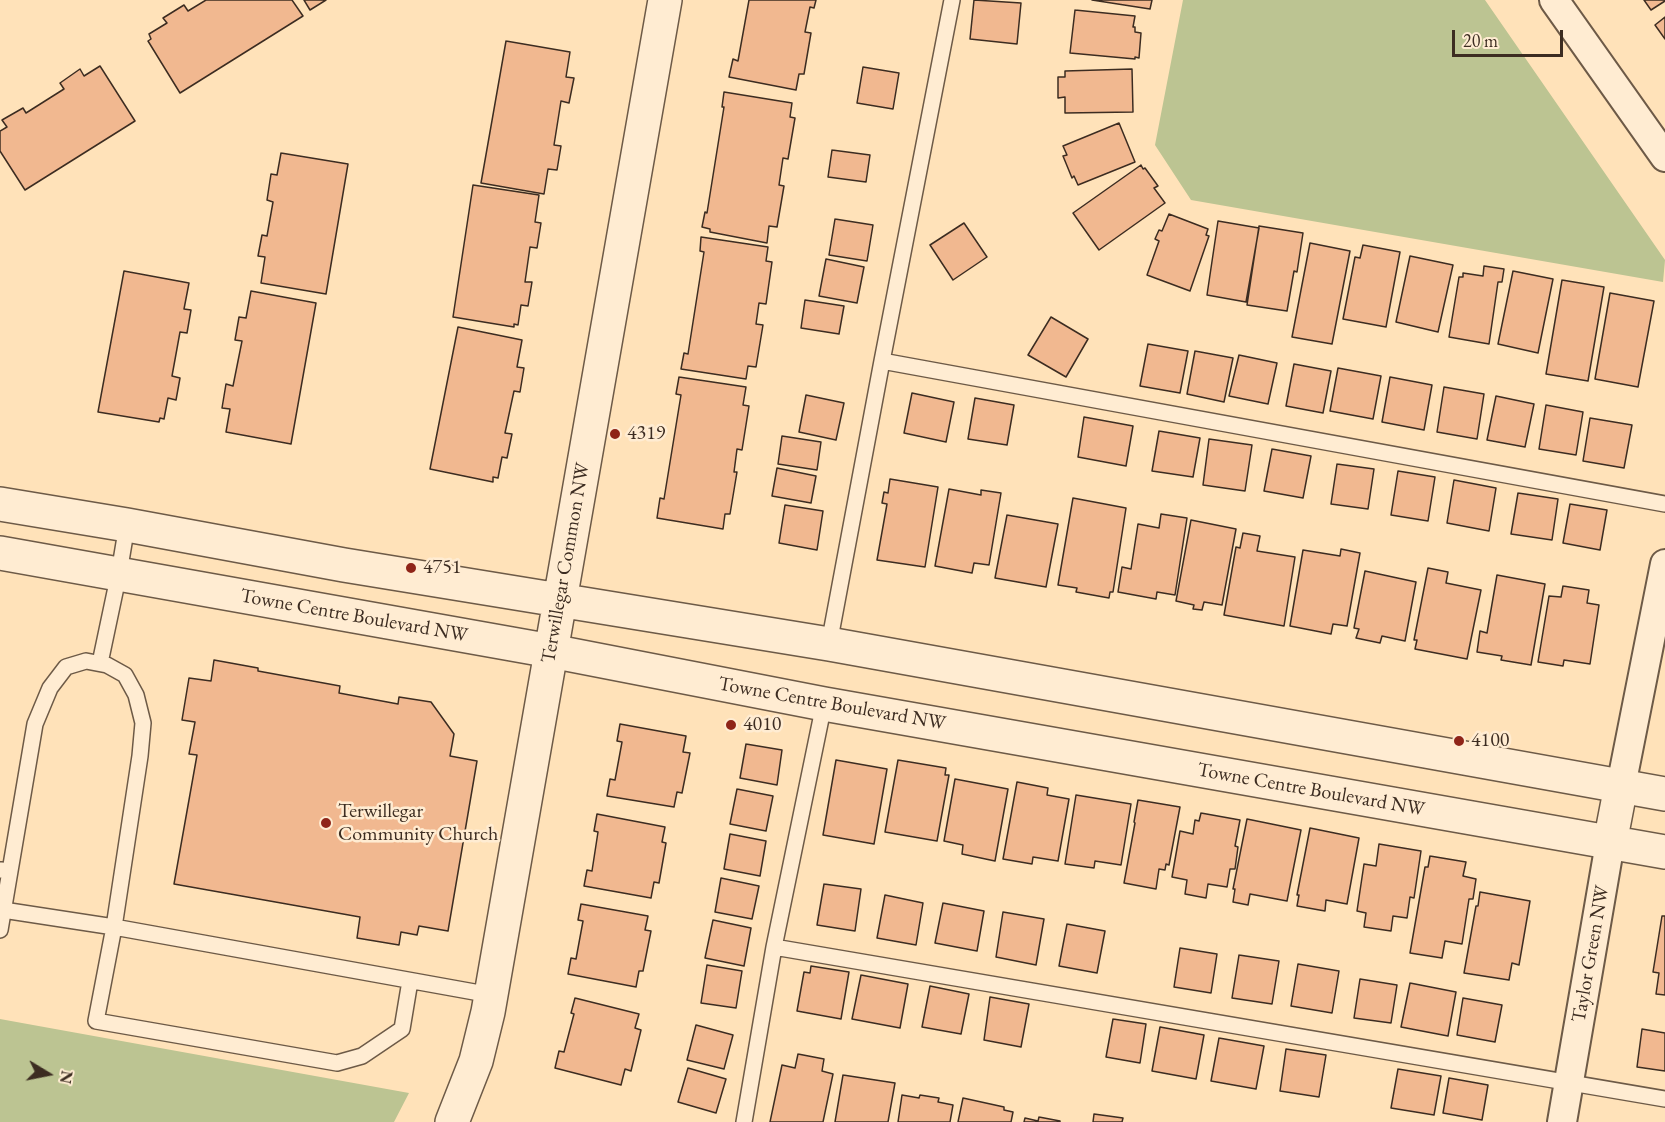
<!DOCTYPE html>
<html>
<head>
<meta charset="utf-8">
<style>
  body { margin:0 }
  #map { position:relative; width:1665px; height:1122px; overflow:hidden; background:#ffe2b9; font-family:"EB Garamond",serif }
  canvas { display:block }
  .north { position:absolute; left:18px; top:1044px; width:60px; height:60px; -webkit-text-stroke:4px #ffecd2; paint-order:stroke; rotate:100deg; font-size:16px; font-weight:700; line-height:24px; text-align:center; color:#3c2c21 }
  .north::after { content:''; display:block; margin:auto; width:21px; height:27px; background:#3c2c21; clip-path:polygon(50% 0,100% 100%,50% 72%,0 100%) }
  .scale { position:absolute; left:1452px; top:30px; width:111px; height:27px; box-sizing:border-box; border:3px solid #3c2c21; border-top:0; padding-left:8px; font-size:18px; line-height:21px; white-space:nowrap; color:#3c2c21; -webkit-text-stroke:4px #ffecd2; paint-order:stroke }
</style>
</head>
<body>
<div id="map">
<canvas width="1665" height="1122"></canvas>
<div class="north">N</div>
<div class="scale">20 m</div>
</div>
<script>
const g = document.querySelector('canvas').getContext('2d');
g.lineJoin = 'round';
function fillPath(path, color) { g.fillStyle = color; g.fill(path, 'evenodd'); }
const toPath = rows => new Path2D(rows.map(r => 'M' + r).join(''));
function stroke(path, color, width, dash) { g.strokeStyle = color; g.lineWidth = width; g.lineCap = dash ? 'butt' : 'round'; g.setLineDash(dash || []); g.stroke(path); }
function label(font, color, halo, rows, align = 'center') {
  g.font = font + ' "EB Garamond",serif'; g.lineWidth = 5; g.setLineDash([]); g.textBaseline = 'middle'; g.strokeStyle = halo; g.fillStyle = color; for (const [text, x, y, turn = 0] of rows) {
    g.save(); g.translate(x, y); g.rotate((+turn || 0) * Math.PI / 180); g.textAlign = isNaN(turn) ? turn : align; if (halo) g.strokeText(text, 0, 0); g.fillText(text, 0, 0); g.restore();
  }
}
const green = toPath([
  [1183,0,1485,0,1665,260,1663,282,1191,200,1155,145],
  [0,1019,33,1025,409,1093,394,1122,0,1122]
]);
const building = toPath([
  [206,0,292,0,303,16,180,93,148,41,151,39,149,34,167,23,163,18,184,5,188,11,206,0],
  [304,0,326,0,310,10,304,0],
  [749,0,816,0,814,8,810,7,805,32,811,33,804,74,799,74,796,90,729,77,733,59,738,61,749,0],
  [974,0,1021,3,1017,44,970,39,974,0],
  [1092,0,1152,0,1150,9,1092,0],
  [1644,0,1665,0,1665,1,1651,10,1644,0],
  [1075,10,1135,16,1133,27,1135,27,1135,32,1141,33,1139,58,1135,57,1135,59,1070,53,1075,10],
  [1665,17,1665,39,1655,25,1665,17],
  [506,41,570,52,566,77,574,78,569,103,561,101,554,145,561,146,557,170,548,169,544,194,481,183,506,41],
  [100,66,135,121,25,190,0,151,0,131,7,127,2,120,23,108,26,113,64,89,60,83,80,69,84,76,100,66],
  [863,67,899,73,893,109,857,103,863,67],
  [1132,69,1133,112,1065,113,1065,97,1058,98,1058,77,1065,77,1065,71,1132,69],
  [724,92,792,103,790,117,795,118,788,159,783,158,779,185,784,186,777,227,769,226,767,243,710,232,710,229,702,227,705,212,707,213,724,107,722,107,724,92],
  [1119,123,1135,162,1078,185,1074,176,1072,178,1063,156,1067,155,1063,146,1119,123],
  [832,150,870,155,866,182,828,177,832,150],
  [281,153,348,164,326,294,261,283,265,257,258,256,262,235,267,236,273,202,267,200,271,174,277,175,281,153],
  [1141,165,1143,169,1145,168,1158,186,1154,188,1165,203,1099,250,1073,213,1141,165],
  [473,185,539,195,535,222,541,223,537,248,530,247,525,282,532,282,528,306,521,305,518,325,514,324,514,327,453,317,473,185],
  [1169,214,1208,229,1206,235,1209,236,1190,291,1147,275,1159,241,1155,239,1159,230,1162,231,1169,214],
  [835,219,873,225,867,261,829,255,835,219],
  [1218,221,1259,228,1246,302,1207,295,1218,221],
  [964,223,987,257,953,280,930,245,964,223],
  [1259,226,1303,233,1297,272,1294,271,1287,311,1247,305,1259,226],
  [701,237,768,247,766,261,772,262,766,304,759,303,756,324,763,325,756,367,748,366,746,379,681,369,684,353,688,354,704,252,700,251,701,237],
  [1310,243,1350,251,1332,344,1292,337,1310,243],
  [1363,245,1400,252,1386,327,1343,319,1355,257,1360,258,1363,245],
  [1410,256,1453,265,1438,332,1396,322,1410,256],
  [826,259,864,267,857,303,819,296,826,259],
  [1484,266,1504,269,1502,282,1498,282,1489,344,1449,337,1459,277,1463,277,1463,273,1483,276,1484,266],
  [124,271,189,283,184,309,191,310,187,333,180,332,172,376,180,378,176,400,168,398,164,419,160,418,159,422,98,412,124,271],
  [1513,271,1553,279,1538,353,1498,344,1513,271],
  [1562,280,1604,287,1588,381,1546,374,1562,280],
  [251,291,316,303,291,444,226,432,230,409,222,408,226,384,233,386,242,341,235,340,239,317,246,318,251,291],
  [1610,293,1654,301,1638,387,1595,379,1610,293],
  [805,300,844,306,839,334,801,328,805,300],
  [1051,317,1088,339,1066,377,1028,355,1051,317],
  [458,327,522,340,517,367,524,368,520,392,514,391,505,433,512,434,507,458,502,457,498,478,493,477,493,482,430,469,458,327],
  [1148,344,1188,351,1180,393,1140,386,1148,344],
  [1195,351,1233,358,1224,402,1187,394,1195,351],
  [1239,355,1277,363,1268,404,1229,396,1239,355],
  [1294,364,1331,371,1323,413,1286,406,1294,364],
  [1338,368,1381,376,1373,419,1330,411,1338,368],
  [679,377,746,387,743,405,749,406,742,450,737,449,734,472,737,472,730,514,725,514,723,529,657,518,660,498,664,499,681,395,676,394,679,377],
  [1390,377,1432,385,1424,430,1382,422,1390,377],
  [1444,387,1484,394,1477,439,1437,432,1444,387],
  [912,393,954,402,946,442,904,433,912,393],
  [806,395,844,403,836,440,799,432,806,395],
  [1496,396,1534,404,1525,447,1487,440,1496,396],
  [975,398,1014,405,1007,445,968,439,975,398],
  [1546,405,1583,412,1576,455,1539,449,1546,405],
  [1084,417,1133,426,1126,466,1078,457,1084,417],
  [1590,418,1632,425,1624,468,1583,461,1590,418],
  [1159,431,1200,438,1193,477,1152,471,1159,431],
  [782,436,821,442,817,470,778,464,782,436],
  [1209,439,1252,445,1245,491,1203,485,1209,439],
  [1272,449,1311,456,1303,498,1264,491,1272,449],
  [1337,464,1374,469,1368,509,1331,504,1337,464],
  [777,468,816,476,811,503,772,496,777,468],
  [1398,471,1435,477,1428,521,1391,515,1398,471],
  [890,479,938,487,925,567,877,560,887,504,882,503,884,492,888,493,890,479],
  [1454,480,1496,488,1489,531,1447,523,1454,480],
  [949,489,981,495,981,490,1001,493,989,565,974,563,972,573,935,566,949,489],
  [1518,493,1558,499,1552,540,1511,534,1518,493],
  [1073,498,1126,508,1113,592,1110,592,1109,598,1076,592,1077,588,1058,585,1073,498],
  [1570,504,1607,510,1600,550,1563,543,1570,504],
  [785,505,823,511,817,550,779,543,785,505],
  [1161,514,1187,518,1175,595,1157,592,1156,599,1118,592,1122,567,1131,569,1138,524,1159,528,1161,514],
  [1007,515,1058,524,1046,587,995,578,1007,515],
  [1191,520,1236,529,1222,605,1204,602,1202,610,1193,609,1194,605,1176,601,1191,520],
  [1243,533,1260,536,1257,551,1295,557,1284,626,1224,615,1236,547,1240,548,1243,533],
  [1341,549,1360,553,1347,626,1333,624,1331,634,1290,626,1303,550,1340,556,1341,549],
  [1428,568,1448,572,1446,583,1481,590,1467,659,1415,649,1417,640,1414,640,1428,568],
  [1365,571,1416,582,1405,641,1382,636,1380,643,1356,638,1359,629,1354,628,1365,571],
  [1497,575,1545,584,1531,665,1501,660,1502,656,1477,652,1480,631,1487,633,1497,575],
  [1563,586,1589,590,1587,603,1599,605,1590,664,1564,660,1563,666,1538,662,1549,596,1561,597,1563,586],
  [214,660,258,668,258,671,340,686,339,693,398,704,399,697,431,702,454,734,450,756,477,761,448,931,419,926,417,935,401,932,399,945,357,938,360,917,174,884,197,755,189,754,195,722,182,720,189,678,211,681,214,660],
  [620,724,686,736,683,752,690,753,682,793,677,792,674,807,607,796,610,779,615,780,622,742,617,741,620,724],
  [746,744,782,750,777,785,740,778,746,744],
  [836,760,887,769,874,844,823,835,836,760],
  [898,760,946,768,945,775,949,775,937,841,885,832,898,760],
  [955,779,1008,789,995,861,962,854,963,845,944,841,955,779],
  [1017,782,1048,788,1047,795,1069,799,1058,861,1033,857,1032,864,1003,859,1017,782],
  [737,789,773,796,766,831,730,824,737,789],
  [1076,795,1131,804,1121,865,1095,861,1094,868,1065,864,1076,795],
  [1138,800,1180,807,1169,865,1166,864,1165,870,1159,869,1156,889,1124,883,1135,823,1134,822,1138,800],
  [1201,813,1240,820,1235,846,1238,847,1235,869,1230,869,1227,887,1208,884,1206,898,1185,894,1187,880,1172,877,1180,831,1193,834,1195,820,1199,821,1201,813],
  [597,814,665,827,662,842,666,843,659,883,654,882,651,898,584,886,587,870,592,871,598,832,594,831,597,814],
  [1247,819,1301,830,1287,901,1250,894,1248,905,1233,902,1235,889,1233,889,1247,819],
  [1310,828,1359,838,1347,904,1326,900,1325,911,1297,906,1299,895,1297,895,1310,828],
  [730,834,766,841,760,876,724,869,730,834],
  [1379,844,1421,851,1414,898,1410,897,1407,918,1393,916,1391,931,1364,927,1366,913,1357,911,1364,864,1376,866,1379,844],
  [1430,856,1466,862,1463,876,1476,879,1473,899,1469,899,1462,944,1445,941,1442,958,1410,953,1425,867,1428,867,1430,856],
  [721,878,759,886,752,919,715,912,721,878],
  [824,884,861,889,855,931,817,925,824,884],
  [1480,892,1530,901,1519,965,1512,963,1509,980,1464,973,1476,906,1478,906,1480,892],
  [885,895,923,903,916,945,877,938,885,895],
  [943,903,984,911,977,951,935,943,943,903],
  [581,904,648,916,645,930,651,931,643,971,639,971,636,987,568,974,571,958,576,959,583,921,578,920,581,904],
  [1003,912,1044,919,1036,965,996,957,1003,912],
  [1662,916,1665,916,1665,995,1656,994,1659,973,1653,972,1662,916],
  [713,920,751,928,744,966,705,958,713,920],
  [1067,924,1105,931,1097,973,1059,966,1067,924],
  [1180,948,1217,954,1211,993,1174,987,1180,948],
  [1239,955,1279,961,1272,1004,1232,998,1239,955],
  [1298,964,1339,971,1332,1013,1291,1006,1298,964],
  [707,965,742,971,736,1008,701,1003,707,965],
  [811,966,849,972,841,1019,797,1011,804,972,810,973,811,966],
  [861,975,908,984,900,1028,852,1019,861,975],
  [1360,979,1397,985,1391,1023,1354,1018,1360,979],
  [1410,983,1456,992,1448,1036,1401,1027,1410,983],
  [930,986,969,994,961,1034,922,1027,930,986],
  [990,997,1029,1004,1021,1047,984,1040,990,997],
  [575,998,639,1014,635,1028,641,1030,631,1071,625,1069,621,1085,555,1068,559,1051,564,1052,574,1014,571,1013,575,998],
  [1463,998,1502,1005,1495,1042,1457,1035,1463,998],
  [1113,1019,1146,1024,1140,1063,1106,1057,1113,1019],
  [696,1025,733,1035,724,1069,687,1060,696,1025],
  [1160,1027,1204,1035,1196,1079,1152,1071,1160,1027],
  [1642,1029,1665,1033,1665,1071,1637,1067,1642,1029],
  [1219,1038,1264,1046,1256,1089,1211,1081,1219,1038],
  [1286,1049,1326,1055,1319,1097,1280,1091,1286,1049],
  [798,1054,824,1059,822,1071,833,1074,823,1122,770,1122,782,1065,795,1068,798,1054],
  [688,1068,726,1079,716,1113,678,1102,688,1068],
  [1398,1069,1441,1076,1434,1115,1391,1108,1398,1069],
  [843,1075,895,1083,888,1122,835,1122,843,1075],
  [1449,1078,1488,1085,1482,1120,1443,1113,1449,1078],
  [902,1095,919,1098,920,1095,939,1098,938,1102,953,1105,950,1122,898,1122,902,1095],
  [963,1098,1004,1107,1004,1110,1013,1112,1011,1122,958,1122,963,1098],
  [1094,1114,1123,1118,1122,1122,1093,1122,1094,1114],
  [1039,1117,1060,1121,1060,1122,1024,1122,1025,1118,1038,1121,1039,1117]
]);
const service = toPath([
  [952,0,882,361,1665,504],
  [829,644,882,361],
  [100,663,119,573,127,525],
  [3,910,114,927,140,756,143,723,136,695,125,675,107,665,86,661,66,667,50,688,35,724,10,871],
  [0,930,10,871,1,870],
  [774,947,1665,1099],
  [410,981,402,1029,362,1056,337,1063,96,1021,114,927,491,995],
  [744,1122,774,947,824,704]
]);
const minor = toPath([
  [1554,0,1665,157],
  [1621,786,1665,564],
  [1562,1122,1610,843]
]);
const tertiary = toPath([
  [0,504,127,525,344,565,829,644,1665,794],
  [0,553,551,651,824,704,1665,852],
  [1610,843,1621,786],
  [452,1122,476,1061,488,1012,665,0]
]);
const markers = [
  [615,434,6,"#8f2418"],
  [411,568,6,"#8f2418"],
  [731,725,6,"#8f2418"],
  [1459,741,6,"#8f2418"],
  [326,823,6,"#8f2418"]
];
const poiNames = [
  ["4319",627,434],
  ["4751",423,568],
  ["4010",743,725],
  ["4100",1471,741],
  ["Terwillegar",338,812],
  ["Community Church",338,835]
];
const streetNames = [
  ["Terwillegar Common NW",566,563,-80],
  ["Towne Centre Boulevard NW",354,616,10],
  ["Towne Centre Boulevard NW",832,704,10],
  ["Towne Centre Boulevard NW",1311,790,10],
  ["Taylor Green NW",1591,954,-80]
];
fillPath(green, '#bcc492');
fillPath(building, '#f1b890');
stroke(building, '#3c2c21', 1.5);
stroke(service, '#6d5a47', 18);
stroke(minor, '#6d5a47', 32);
stroke(tertiary, '#6d5a47', 36);
stroke(service, '#ffecd2', 15);
stroke(minor, '#ffecd2', 28);
stroke(tertiary, '#ffecd2', 33);
for (const [x, y, r, color] of markers) { const dot = new Path2D(); dot.arc(x, y, r, 0, 2 * Math.PI); g.fillStyle = color; g.fill(dot); stroke(dot, '#ffecd2', 2); }
label('20px', '#3c2c21', '#ffecd2', poiNames, 'left');
label('20px', '#3c2c21', '#ffecd2', streetNames);
</script>
</body>
</html>
